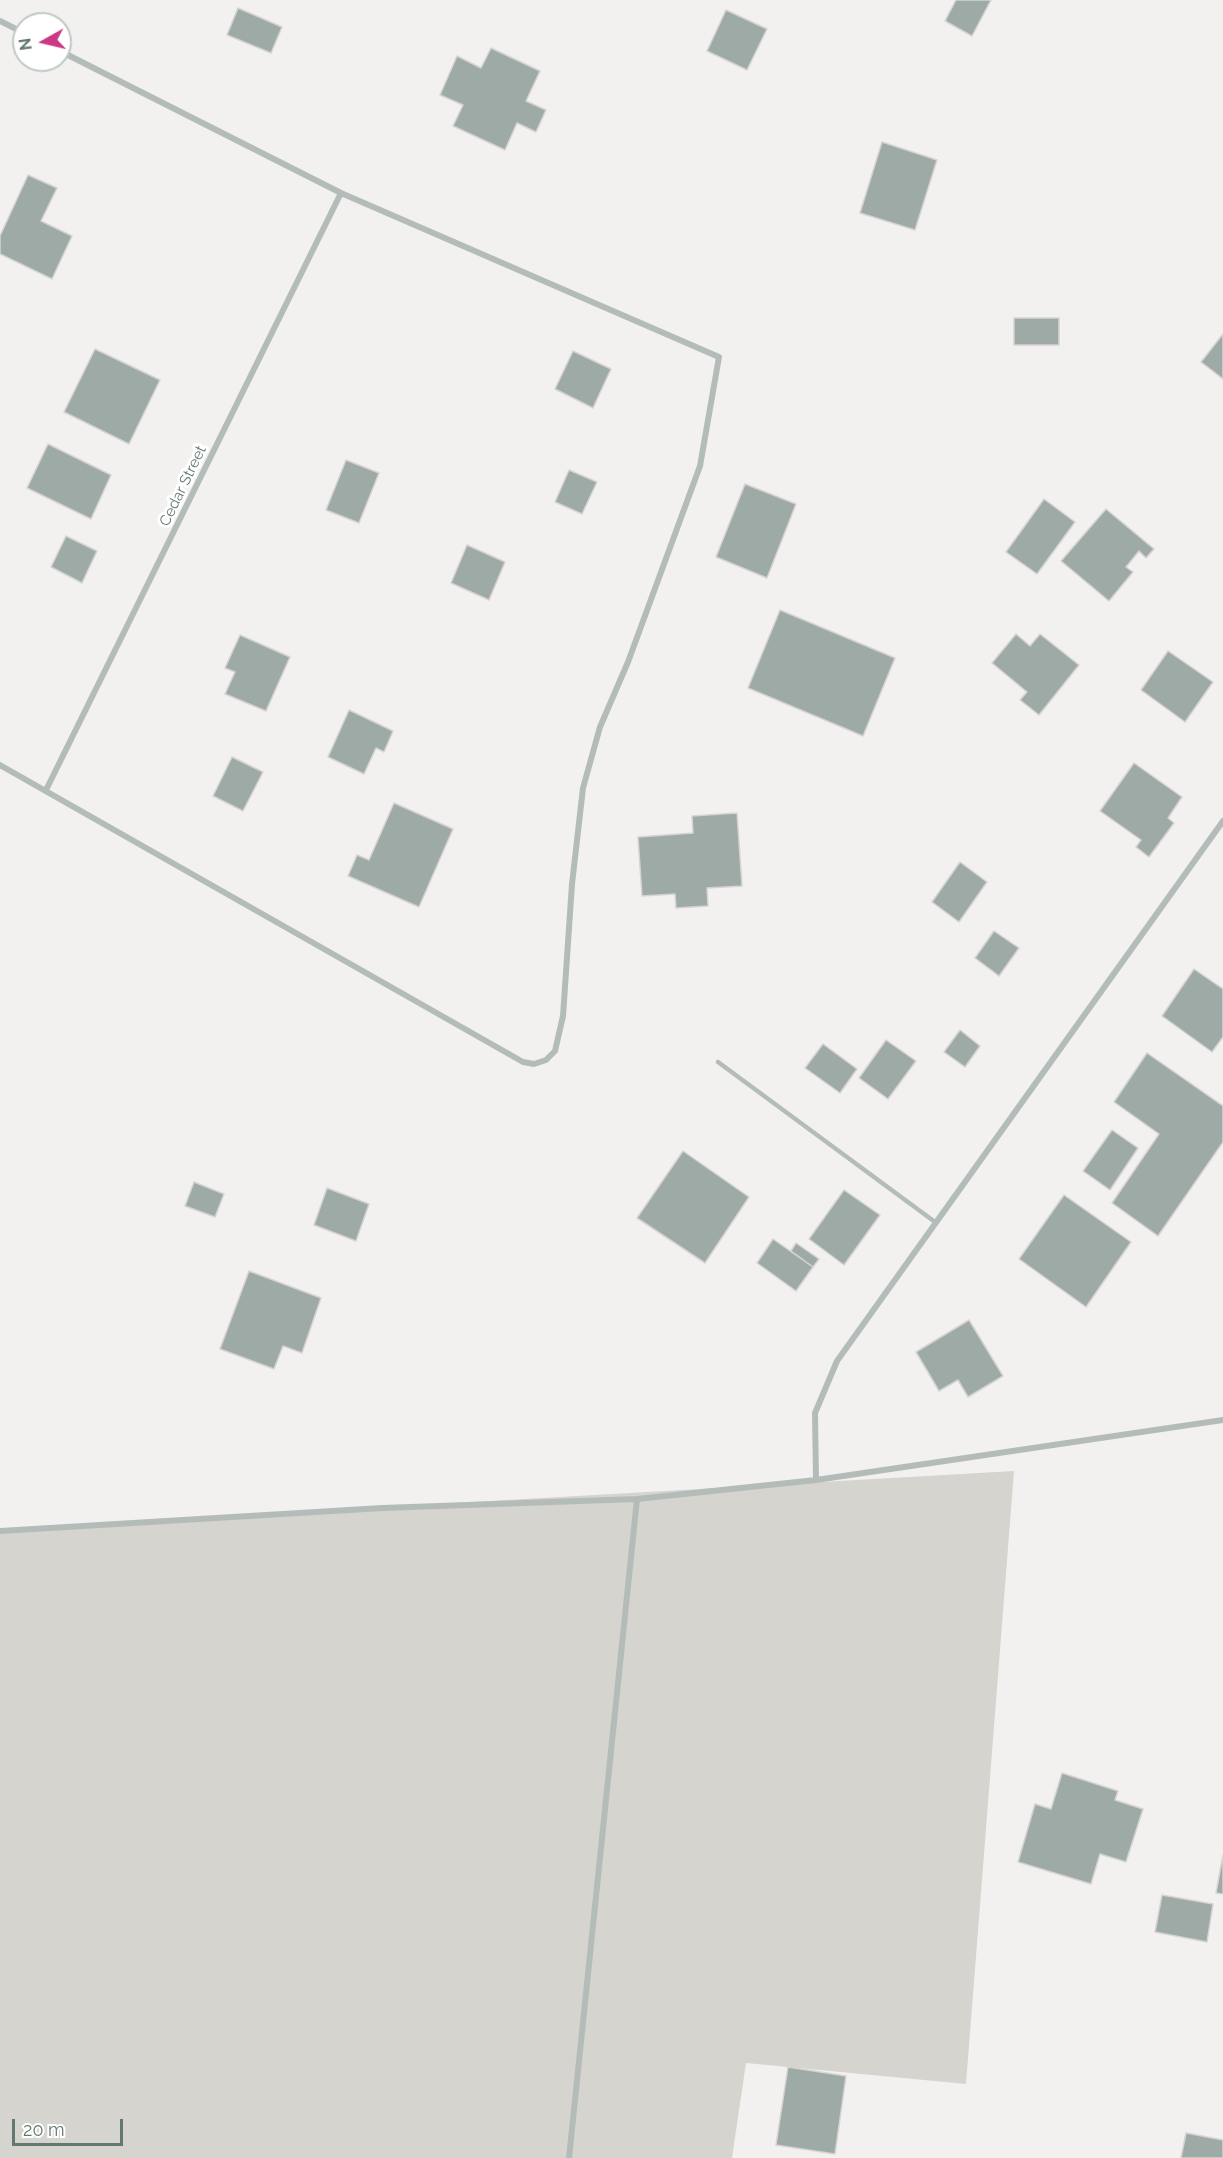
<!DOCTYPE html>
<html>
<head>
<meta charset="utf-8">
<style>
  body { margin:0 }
  #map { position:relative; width:1223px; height:2158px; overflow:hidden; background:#f3f1f0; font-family:Raleway,sans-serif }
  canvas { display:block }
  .north { position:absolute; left:12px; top:12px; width:60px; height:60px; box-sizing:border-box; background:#fff; border:2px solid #c0c9c6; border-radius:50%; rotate:262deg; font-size:16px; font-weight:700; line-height:24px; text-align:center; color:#627871 }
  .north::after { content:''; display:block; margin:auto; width:21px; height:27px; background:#cb3884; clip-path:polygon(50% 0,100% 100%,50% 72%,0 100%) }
  .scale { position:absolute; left:12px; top:2119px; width:111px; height:27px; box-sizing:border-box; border:3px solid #627871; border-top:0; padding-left:8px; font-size:18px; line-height:21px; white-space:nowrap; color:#627871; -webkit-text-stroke:4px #fff; paint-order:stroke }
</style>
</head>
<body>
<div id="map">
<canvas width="1223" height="2158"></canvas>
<div class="north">N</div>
<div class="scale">20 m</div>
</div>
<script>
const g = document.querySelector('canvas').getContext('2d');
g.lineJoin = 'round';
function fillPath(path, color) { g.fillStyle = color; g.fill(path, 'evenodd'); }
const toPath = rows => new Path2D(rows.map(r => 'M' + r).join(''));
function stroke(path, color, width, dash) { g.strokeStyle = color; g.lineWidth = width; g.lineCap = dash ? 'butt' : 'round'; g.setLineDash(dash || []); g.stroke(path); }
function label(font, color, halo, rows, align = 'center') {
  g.font = font + ' Raleway,sans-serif'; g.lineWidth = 6; g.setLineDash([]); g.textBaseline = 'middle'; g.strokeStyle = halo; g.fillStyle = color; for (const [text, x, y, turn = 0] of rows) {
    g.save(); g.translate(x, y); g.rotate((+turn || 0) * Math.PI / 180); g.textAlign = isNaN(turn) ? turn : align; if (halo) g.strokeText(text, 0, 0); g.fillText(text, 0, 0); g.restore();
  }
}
const green = toPath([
  [1014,1471,966,2084,746,2063,732,2158,0,2158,0,1529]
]);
const building = toPath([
  [956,0,991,0,972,36,945,21,956,0],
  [238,8,282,27,271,53,227,35,238,8],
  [726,10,767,29,747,70,707,51,726,10],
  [491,48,540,71,526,101,546,110,536,132,517,123,505,150,453,126,463,105,440,95,457,56,481,68,491,48],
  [882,142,937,160,915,230,860,213,882,142],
  [28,175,57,188,41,221,72,236,52,279,0,254,0,236,28,175],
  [1014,318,1059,318,1059,345,1014,345,1014,318],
  [1223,334,1223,379,1201,362,1223,334],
  [95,349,160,380,129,444,64,412,95,349],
  [573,351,611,369,593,408,555,389,573,351],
  [48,444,111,475,91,519,27,488,48,444],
  [346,460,379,473,359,523,326,510,346,460],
  [569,470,597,482,582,514,555,502,569,470],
  [745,484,796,504,767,578,716,557,745,484],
  [1044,499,1075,522,1037,574,1006,552,1044,499],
  [1106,509,1154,549,1146,558,1139,551,1126,567,1133,572,1109,601,1061,561,1106,509],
  [66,536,97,551,82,583,51,567,66,536],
  [467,545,505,562,489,600,451,583,467,545],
  [780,610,895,658,863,736,748,688,780,610],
  [1016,634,1030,646,1040,634,1079,665,1039,715,1020,700,1027,692,992,663,1016,634],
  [240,635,290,657,266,711,225,694,235,672,225,668,240,635],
  [1168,651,1213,682,1185,722,1141,690,1168,651],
  [349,710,393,731,384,752,376,748,364,774,328,757,349,710],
  [232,757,263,772,243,811,213,796,232,757],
  [1134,763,1182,797,1168,818,1174,823,1149,857,1136,847,1141,840,1100,811,1134,763],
  [394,803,453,829,419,907,348,876,357,855,369,860,394,803],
  [737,813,742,886,707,888,708,906,676,908,675,894,642,896,638,837,693,833,692,816,737,813],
  [960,862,987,882,959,922,932,902,960,862],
  [994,931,1019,948,999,976,975,958,994,931],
  [1194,969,1223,989,1223,1037,1212,1052,1162,1016,1194,969],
  [960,1030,980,1046,965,1067,944,1052,960,1030],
  [886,1040,916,1061,888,1099,859,1078,886,1040],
  [823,1044,857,1069,840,1093,805,1068,823,1044],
  [1147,1053,1223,1106,1223,1142,1158,1236,1112,1203,1159,1134,1114,1102,1147,1053],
  [1112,1130,1138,1148,1110,1190,1083,1171,1112,1130],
  [683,1151,749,1197,705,1263,637,1218,683,1151],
  [194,1182,224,1194,215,1217,185,1206,194,1182],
  [327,1188,369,1204,356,1241,314,1225,327,1188],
  [844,1190,880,1215,844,1265,809,1239,844,1190],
  [1064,1195,1131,1242,1086,1307,1019,1259,1064,1195],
  [773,1239,813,1267,796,1291,757,1263,773,1239],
  [796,1243,819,1259,813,1267,791,1251,796,1243],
  [249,1271,321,1298,302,1353,283,1346,274,1369,220,1349,249,1271],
  [969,1320,1003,1376,968,1397,958,1380,939,1391,916,1352,969,1320],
  [1062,1773,1118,1791,1115,1800,1143,1809,1126,1862,1100,1854,1091,1884,1018,1862,1035,1804,1051,1809,1062,1773],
  [1223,1855,1223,1894,1216,1893,1223,1855],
  [1162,1895,1213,1904,1207,1942,1155,1932,1162,1895],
  [788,2067,846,2076,835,2154,776,2145,788,2067],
  [1186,2133,1223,2140,1223,2158,1181,2158,1186,2133]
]);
const lane = toPath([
  [718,1062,935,1222]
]);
const street = toPath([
  [0,21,24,33],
  [0,765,523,1062,534,1064,546,1060,555,1051,563,1016,572,884,583,788,600,727,628,662,700,466,719,357,341,193,60,51],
  [46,790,341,193],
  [816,1480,815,1413,837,1361,1223,821],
  [0,1531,382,1508,637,1499,816,1480,1223,1420],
  [569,2158,637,1499]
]);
const streetNames = [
  ["Cedar Street",183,486,-64]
];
fillPath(green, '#d6d4ce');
fillPath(building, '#9eaaa6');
stroke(building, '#d5d3d3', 1.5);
stroke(lane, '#b4bcb9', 4.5);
stroke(street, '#b4bcb9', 6);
label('15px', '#627871', '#fff', streetNames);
</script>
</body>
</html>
